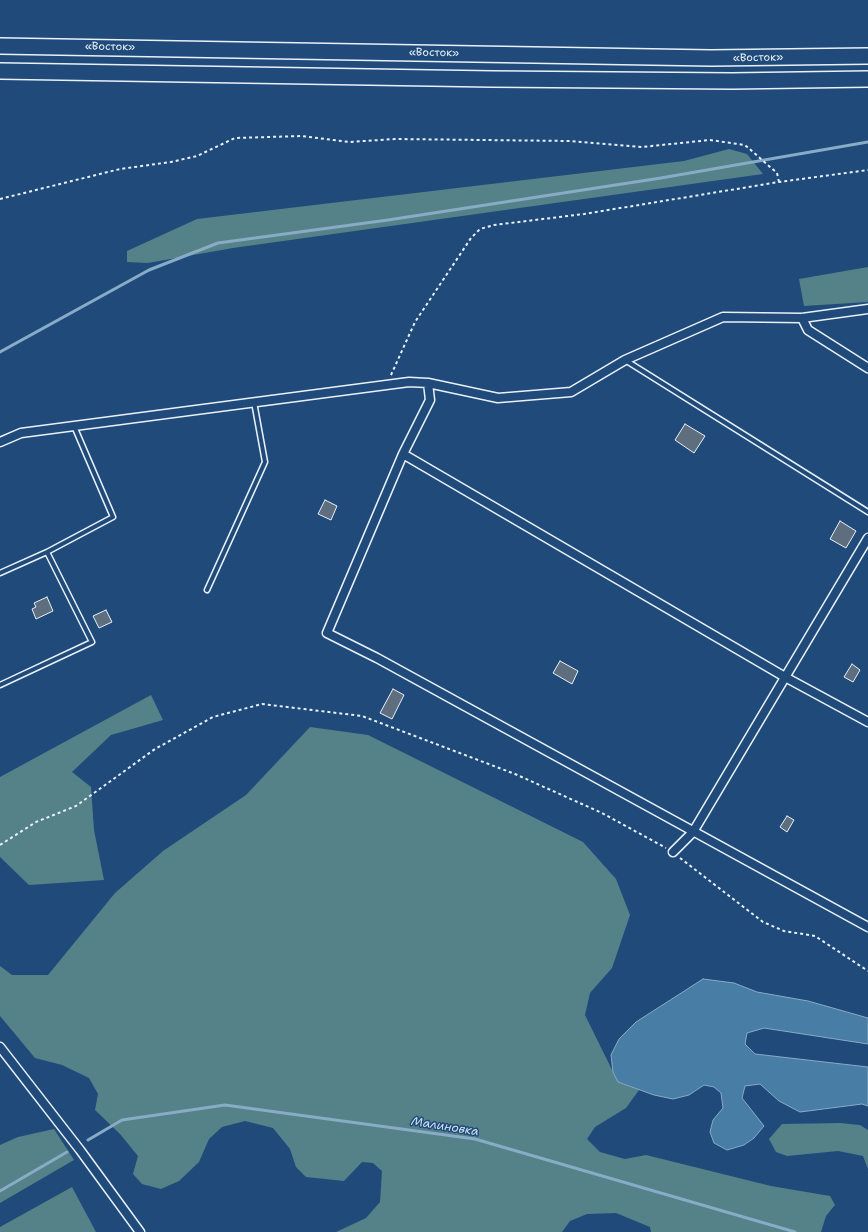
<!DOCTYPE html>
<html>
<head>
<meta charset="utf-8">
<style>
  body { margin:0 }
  canvas { display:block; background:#1f4a7a }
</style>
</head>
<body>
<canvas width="868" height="1232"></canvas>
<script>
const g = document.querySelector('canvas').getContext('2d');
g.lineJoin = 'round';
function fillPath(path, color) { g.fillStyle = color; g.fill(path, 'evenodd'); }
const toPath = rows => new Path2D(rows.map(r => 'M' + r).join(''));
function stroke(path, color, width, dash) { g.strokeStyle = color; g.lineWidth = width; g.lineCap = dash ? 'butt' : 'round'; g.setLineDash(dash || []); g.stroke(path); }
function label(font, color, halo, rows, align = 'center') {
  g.font = font + ' "Shantell Sans",sans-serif'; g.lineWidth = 3; g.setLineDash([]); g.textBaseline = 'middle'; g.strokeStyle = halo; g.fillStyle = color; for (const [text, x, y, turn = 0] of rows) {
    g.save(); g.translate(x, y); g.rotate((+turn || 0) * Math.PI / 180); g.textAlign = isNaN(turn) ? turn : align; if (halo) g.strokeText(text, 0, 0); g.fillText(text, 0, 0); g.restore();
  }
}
const green = toPath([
  [729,149,747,154,763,174,233,248,148,263,127,262,127,251,197,219,684,161],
  [868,267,868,302,804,306,799,279],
  [151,695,163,720,111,735,72,772,91,787,94,830,104,880,29,885,0,857,0,777],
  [310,727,368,735,583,842,616,879,630,915,612,968,590,993,585,1015,618,1082,639,1090,626,1108,595,1127,587,1139,600,1152,625,1159,646,1155,771,1186,830,1196,835,1205,826,1216,821,1232,651,1232,650,1227,616,1213,587,1214,570,1221,562,1232,336,1232,366,1218,380,1202,382,1171,373,1163,362,1162,344,1181,306,1177,296,1167,290,1149,273,1128,245,1121,222,1127,209,1139,199,1162,179,1181,161,1189,142,1184,133,1174,138,1156,120,1134,95,1110,98,1094,89,1078,62,1065,35,1058,0,1016,0,966,12,975,48,975,115,893,163,851,246,795],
  [840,1123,860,1125,868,1130,868,1169,863,1156,838,1151,787,1156,776,1152,769,1139,782,1124],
  [54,1129,74,1160,0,1203,0,1145,18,1137],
  [72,1187,96,1232,0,1232,0,1227]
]);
const water = toPath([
  [703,979,734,983,757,992,808,1001,868,1018,868,1044,764,1028,747,1033,745,1044,755,1054,868,1067,868,1106,862,1104,800,1112,779,1101,760,1084,745,1086,742,1098,764,1126,754,1138,744,1145,727,1150,714,1143,710,1132,713,1120,723,1108,721,1093,714,1087,704,1085,689,1095,673,1099,654,1095,618,1082,613,1072,611,1055,619,1039,636,1022,703,979]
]);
const stream = toPath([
  [0,352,149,270,218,243,388,220,661,178,868,142],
  [88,1140,122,1120,225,1105,475,1139,795,1232],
  [0,1191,67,1152]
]);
const building = toPath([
  [685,424,705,436,694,453,675,440,685,424],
  [325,500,337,506,331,520,318,514,325,500],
  [840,521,856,531,846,548,830,539,840,521],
  [47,597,53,611,36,619,32,609,36,607,34,603,47,597],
  [106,610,112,622,99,628,93,616,106,610],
  [560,661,578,671,572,684,553,673,560,661],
  [852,664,860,670,853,682,844,677,852,664],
  [393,689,404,695,392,719,380,713,393,689],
  [787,816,794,820,787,832,780,827,787,816]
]);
const path = toPath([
  [0,199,120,169,171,162,197,156,235,138,302,136,349,142,395,139,570,141,642,147,710,140,745,145,777,173,779,182],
  [391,375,415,322,471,238,480,229,494,225,584,214,779,182,868,170],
  [0,845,36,822,76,806,155,749,213,717,262,704,362,716,515,774,602,813,666,848],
  [680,858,763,922,784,931,815,936,868,971]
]);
const lane = toPath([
  [625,360,868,512],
  [0,573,47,552,113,517,74,426],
  [207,590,265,462,254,402],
  [0,685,92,642,47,552]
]);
const street = toPath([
  [802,318,808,330,868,368],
  [428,383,498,398,571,392,625,360,723,317,802,318,868,309],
  [0,442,21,433,409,382,428,383,430,400,403,454,785,677,868,722],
  [403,454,327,633,377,658,868,927],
  [673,852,693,832,868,538],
  [0,1047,80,1150,140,1232]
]);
const highway = toPath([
  [0,46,711,58,868,56],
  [0,71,492,79,732,81,868,79]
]);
const streetNames = [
  ["«Восток»",110,47,1],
  ["«Восток»",434,53,1],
  ["«Восток»",758,58,-1]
];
const waterNames = [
  ["Малиновка",445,1127,9]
];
fillPath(green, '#558189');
fillPath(water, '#487da5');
stroke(water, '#88abc6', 1);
stroke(stream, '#88abc6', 3);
fillPath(building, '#5e6e7e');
stroke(building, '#e8f1f8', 1);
stroke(lane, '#e8f1f8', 7);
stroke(street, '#e8f1f8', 11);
stroke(highway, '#e8f1f8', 18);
stroke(path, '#e8f1f8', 2, [3, 3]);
stroke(lane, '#1f4a7a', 4);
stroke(street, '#1f4a7a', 8);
stroke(highway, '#1f4a7a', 15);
label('11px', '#e8f1f8', '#1f4a7a', streetNames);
label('italic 12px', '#d0e0ec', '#1f4a7a', waterNames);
</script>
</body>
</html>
